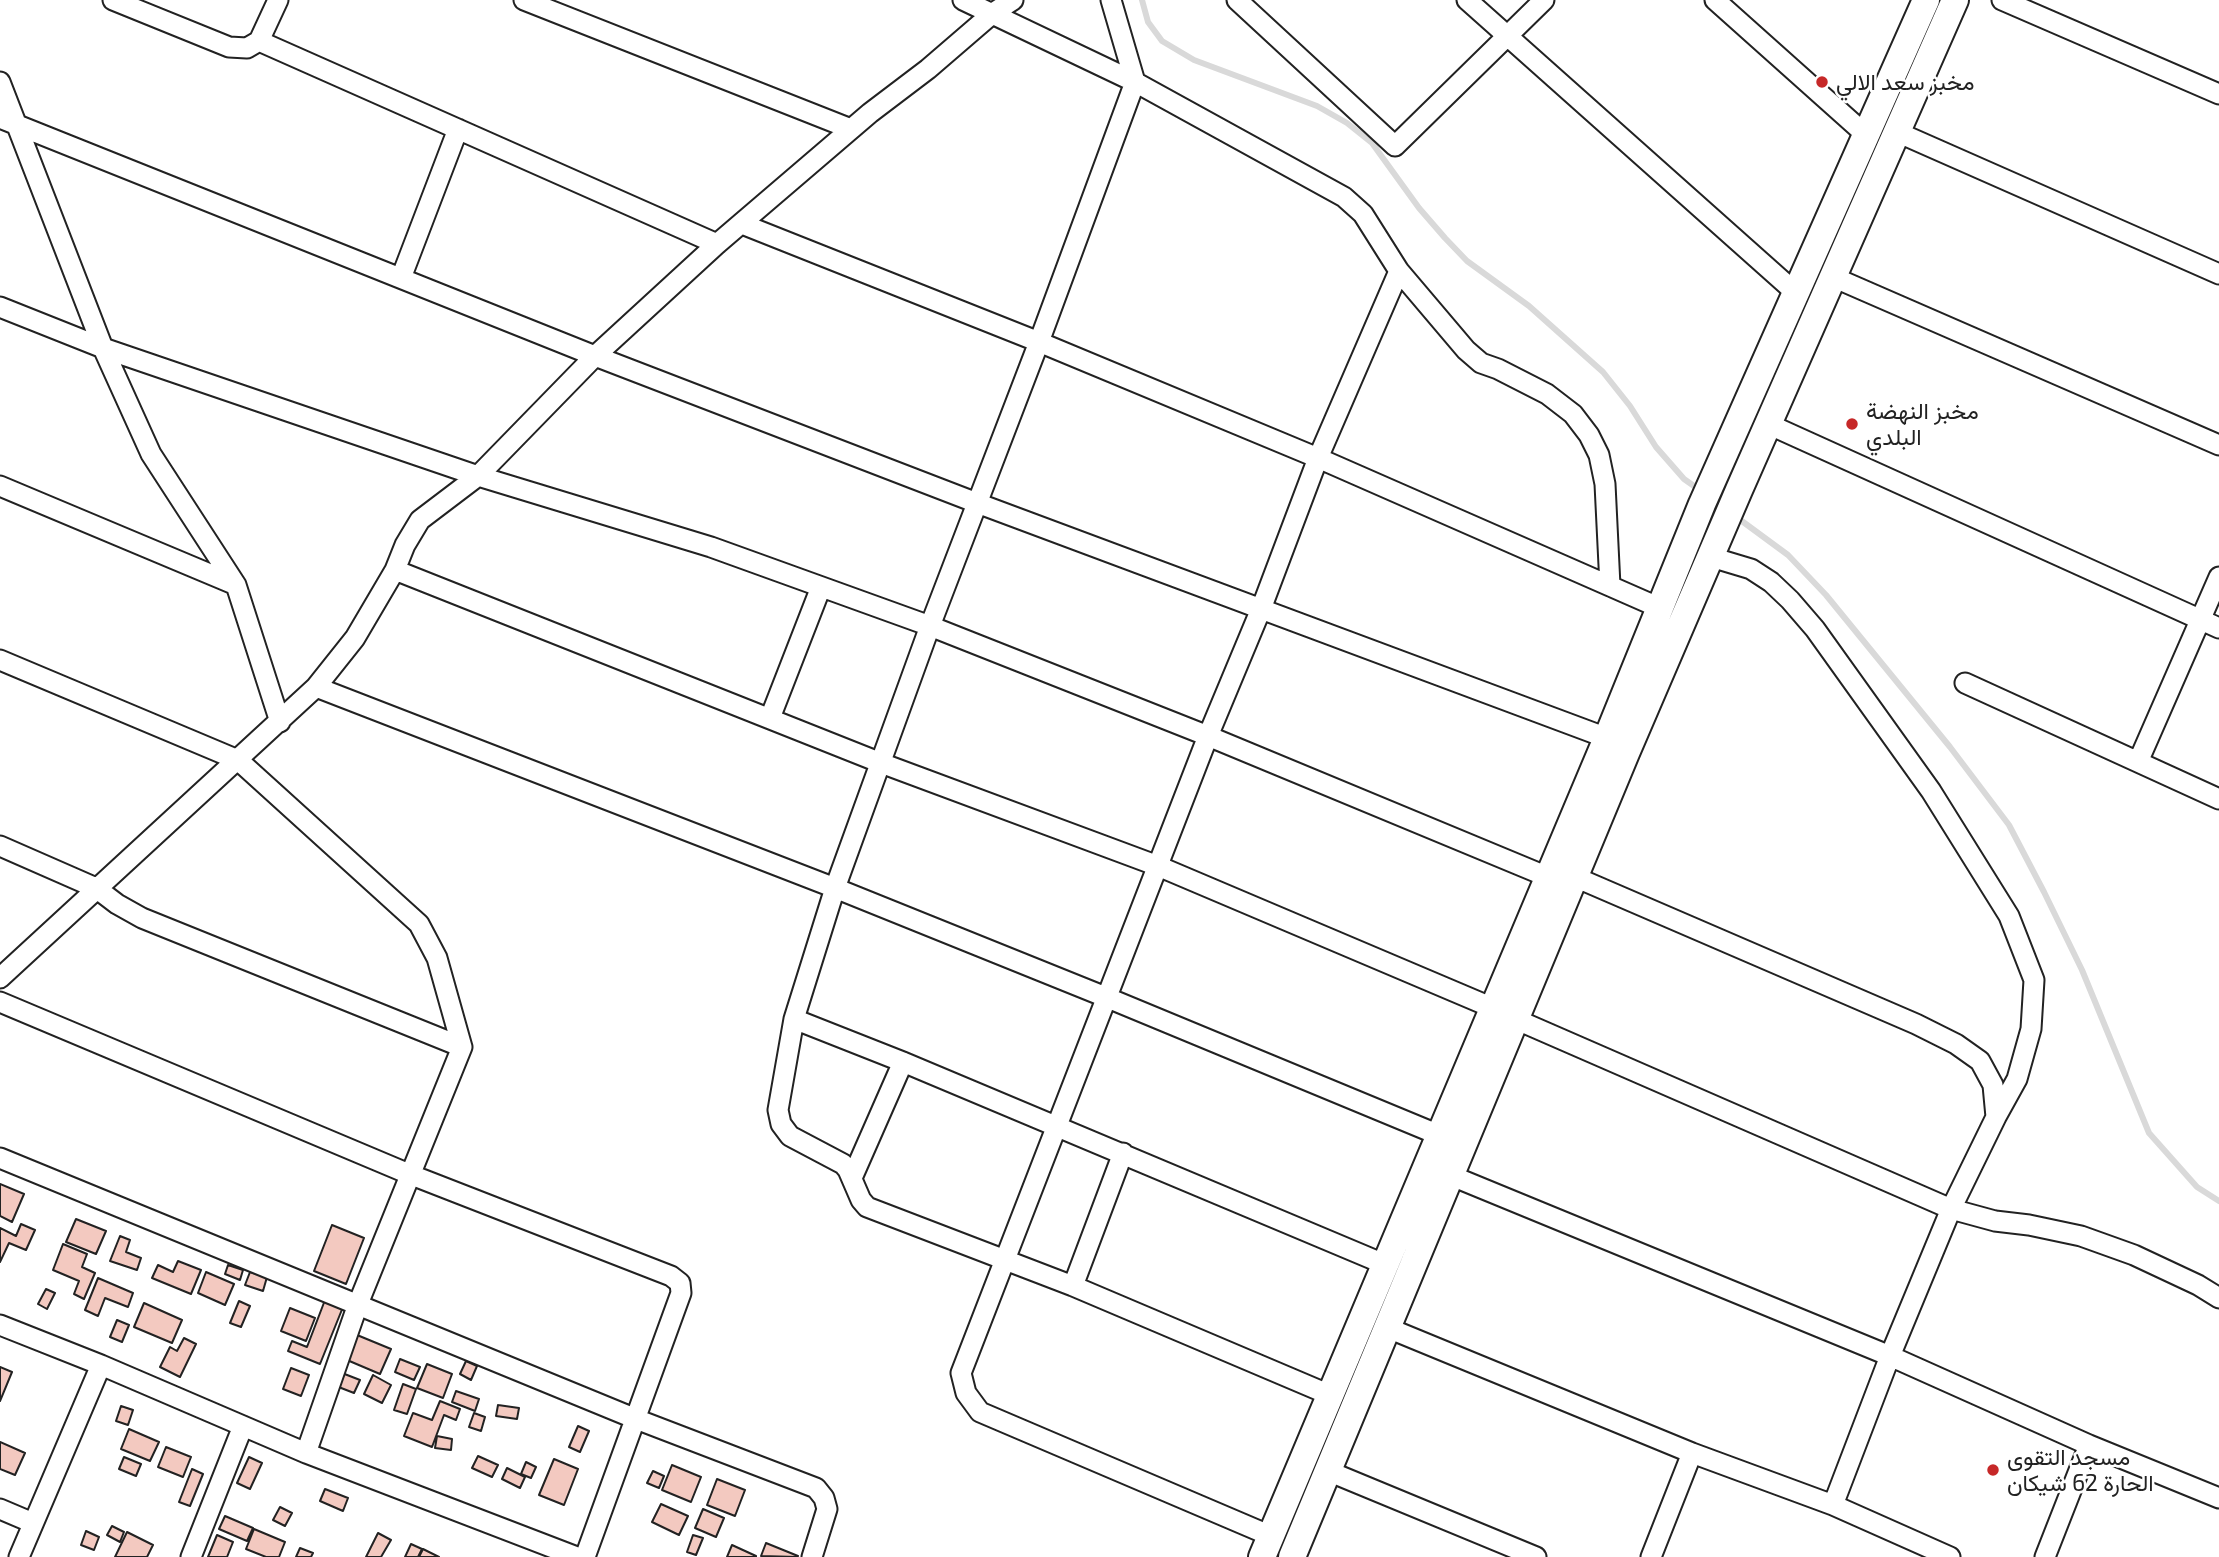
<!DOCTYPE html>
<html>
<head>
<meta charset="utf-8">
<style>
  body { margin:0 }
  canvas { display:block; background:#fff }
</style>
</head>
<body>
<canvas width="2219" height="1557"></canvas>
<script>
const g = document.querySelector('canvas').getContext('2d');
g.lineJoin = 'round';
const toPath = rows => new Path2D(rows.map(r => 'M' + r).join(''));
function stroke(path, color, width, dash) { g.strokeStyle = color; g.lineWidth = width; g.lineCap = dash ? 'butt' : 'round'; g.setLineDash(dash || []); g.stroke(path); }
function fillPath(path, color) { g.fillStyle = color; g.fill(path, 'evenodd'); }
function label(font, color, halo, rows, align = 'center') {
  g.font = font + ' "Exo 2",Vazirmatn,sans-serif'; g.lineWidth = 5; g.setLineDash([]); g.textBaseline = 'middle'; g.strokeStyle = halo; g.fillStyle = color; for (const [text, x, y, turn = 0] of rows) {
    g.save(); g.translate(x, y); g.rotate((+turn || 0) * Math.PI / 180); g.textAlign = isNaN(turn) ? turn : align; if (halo) g.strokeText(text, 0, 0); g.fillText(text, 0, 0); g.restore();
  }
}
const stream = toPath([
  [1142,0,1148,22,1162,41,1194,60,1317,106,1347,123,1372,143,1419,208,1445,238,1467,261,1529,306,1603,372,1630,406,1656,447,1684,479,1701,491],
  [1735,516,1788,555,1826,595,1950,747,2009,825,2044,892,2082,970,2149,1133,2197,1187,2219,1201]
]);
const building = toPath([
  [0,1184,24,1194,12,1222,0,1216,0,1184],
  [76,1219,106,1231,96,1254,66,1242,76,1219],
  [21,1224,35,1230,26,1250,9,1243,0,1262,0,1228,16,1236,21,1224],
  [332,1225,364,1238,346,1284,314,1271,332,1225],
  [120,1236,130,1240,126,1252,141,1258,137,1270,110,1261,120,1236],
  [63,1244,87,1254,82,1267,95,1273,84,1299,74,1294,79,1281,53,1270,63,1244],
  [178,1261,201,1270,191,1294,152,1278,158,1265,173,1272,178,1261],
  [228,1265,243,1270,240,1280,225,1274,228,1265],
  [206,1272,234,1284,225,1305,198,1293,206,1272],
  [250,1272,267,1277,263,1291,245,1285,250,1272],
  [98,1278,133,1293,128,1307,105,1298,98,1316,85,1310,98,1278],
  [46,1289,55,1293,47,1309,38,1304,46,1289],
  [325,1300,343,1307,320,1364,288,1351,292,1341,307,1347,325,1300],
  [239,1301,250,1306,241,1327,230,1323,239,1301],
  [144,1303,182,1320,172,1343,134,1327,144,1303],
  [290,1308,315,1318,306,1341,281,1331,290,1308],
  [117,1320,129,1325,122,1342,110,1337,117,1320],
  [357,1335,391,1349,380,1374,347,1360,357,1335],
  [184,1338,196,1344,180,1377,160,1367,170,1347,177,1351,184,1338],
  [400,1359,420,1367,414,1380,395,1372,400,1359],
  [466,1361,477,1366,471,1380,460,1374,466,1361],
  [427,1364,452,1374,443,1398,417,1388,427,1364],
  [0,1367,12,1372,0,1401,0,1367],
  [291,1368,309,1375,301,1396,283,1389,291,1368],
  [342,1373,360,1380,354,1393,336,1386,342,1373],
  [373,1375,391,1385,382,1403,364,1394,373,1375],
  [403,1384,416,1389,407,1414,394,1410,403,1384],
  [456,1391,479,1399,475,1411,452,1402,456,1391],
  [440,1401,460,1409,456,1420,444,1415,432,1447,404,1436,413,1413,432,1420,440,1401],
  [498,1405,519,1408,517,1419,496,1416,498,1405],
  [121,1406,133,1410,128,1425,116,1421,121,1406],
  [474,1413,485,1417,481,1431,469,1427,474,1413],
  [578,1426,589,1431,580,1452,569,1447,578,1426],
  [129,1429,159,1442,150,1461,121,1449,129,1429],
  [437,1436,452,1439,451,1450,435,1448,437,1436],
  [0,1442,25,1453,15,1475,0,1469,0,1442],
  [166,1447,191,1457,183,1477,158,1467,166,1447],
  [478,1456,498,1465,492,1477,472,1468,478,1456],
  [124,1457,141,1464,136,1476,119,1469,124,1457],
  [249,1457,262,1463,250,1489,237,1483,249,1457],
  [554,1459,578,1469,564,1505,539,1495,554,1459],
  [526,1462,536,1467,531,1478,521,1474,526,1462],
  [672,1465,701,1477,691,1502,662,1490,672,1465],
  [507,1468,525,1477,520,1488,502,1479,507,1468],
  [192,1469,203,1474,190,1506,179,1502,192,1469],
  [653,1471,664,1476,659,1488,647,1483,653,1471],
  [717,1479,745,1490,735,1516,707,1505,717,1479],
  [325,1489,348,1498,343,1511,320,1501,325,1489],
  [661,1504,688,1516,679,1535,652,1522,661,1504],
  [280,1507,292,1513,285,1526,273,1520,280,1507],
  [703,1509,724,1518,716,1537,695,1528,703,1509],
  [225,1516,253,1528,247,1541,219,1529,225,1516],
  [112,1526,124,1532,120,1542,107,1535,112,1526],
  [254,1529,285,1542,279,1557,266,1557,246,1549,254,1529],
  [86,1531,99,1537,94,1550,81,1545,86,1531],
  [127,1532,153,1545,147,1557,115,1557,127,1532],
  [378,1533,391,1540,381,1557,366,1557,378,1533],
  [217,1535,233,1542,227,1557,208,1557,217,1535],
  [693,1535,703,1538,696,1555,687,1552,693,1535],
  [766,1543,798,1556,797,1557,761,1556,766,1543],
  [411,1544,422,1549,418,1557,405,1557,411,1544],
  [732,1545,756,1556,756,1557,727,1557,732,1545],
  [300,1548,313,1553,311,1557,296,1557,300,1548],
  [423,1549,439,1557,419,1557,423,1549]
]);
const street = toPath([
  [113,0,229,47,247,48,259,41,278,0],
  [524,0,851,129],
  [963,0,1135,82,1039,342,930,626,835,888,794,1019,778,1110,781,1124,790,1136,843,1164,848,1170,861,1200,867,1207,1073,1286,1330,1395],
  [1111,0,1135,82,1344,197,1363,214,1399,271,1466,350,1481,363,1498,369,1547,394,1573,414,1589,435,1599,455,1605,484,1610,586],
  [1237,0,1395,146,1544,0],
  [1467,0,1796,293],
  [1715,0,1865,134],
  [2002,0,2219,94],
  [259,41,717,244],
  [0,82,103,348,151,454,236,585,280,722],
  [0,118,595,356,977,503,1607,738],
  [1897,132,2219,274],
  [742,224,1039,342,1318,458,1660,608],
  [1833,277,2219,445],
  [401,278,458,129],
  [0,307,103,348,478,476,711,547,930,626,1208,736,1548,877],
  [1768,424,2219,628],
  [0,486,236,585],
  [1711,557,1751,569,1771,582,1790,600,1815,629,1931,791,2009,916,2034,980,2031,1029,2017,1079,1996,1117],
  [395,570,881,763,1158,866,1493,1008],
  [0,660,238,760,419,924,437,958,462,1047,358,1304,306,1453],
  [1965,683,2219,799],
  [316,687,835,888,1108,998,1439,1135],
  [770,718,821,587],
  [2138,762,2219,577],
  [0,846,96,888,117,904,142,918,462,1047],
  [1575,877,1916,1024,1956,1044,1980,1061,1993,1085,1996,1117,1951,1209,1890,1356,1833,1505],
  [0,978,316,687,355,638,395,570,405,545,420,520,478,476,595,356,717,244,870,113,928,69,993,13,1013,0],
  [0,1002,409,1174,671,1276,680,1283,681,1293,585,1557],
  [794,1019,903,1062,1384,1264],
  [1515,1019,1951,1209,1995,1221,2029,1225,2081,1236,2134,1255,2198,1285,2219,1298],
  [0,1158,636,1419,816,1488,824,1498,827,1509,812,1557],
  [1452,1176,1890,1356,2089,1445,2219,1498],
  [852,1178,903,1062],
  [1073,1286,1123,1153],
  [0,1325,101,1365,306,1453,577,1557],
  [1388,1328,1692,1453,1833,1505,1950,1557],
  [1328,1471,1536,1557],
  [0,1509,33,1523],
  [1271,1536,980,1412,966,1393,961,1373,1208,736,1261,609,1318,458,1399,271],
  [19,1557,101,1365],
  [191,1557,243,1426],
  [1651,1557,1692,1453],
  [2045,1557,2089,1445]
]);
const secondary = toPath([
  [1262,1557,1607,738,1702,504,1926,0],
  [1292,1557,1626,753,1739,490,1955,0]
]);
const markers = [
  [1822,82,7,"#c62828"],
  [1852,424,7,"#c62828"],
  [1993,1470,7,"#c62828"]
];
const poiNames = [
  ["مخبز سعد الالي",1836,82],
  ["مخبز النهضة",1866,411],
  ["البلدي",1866,437],
  ["مسجد التقوى",2007,1457],
  ["الحارة 62 شيكان",2007,1483]
];
stroke(stream, '#d9d9d9', 6);
fillPath(building, '#f3c9c0');
stroke(building, '#222', 2);
stroke(street, '#222', 23);
stroke(secondary, '#222', 30);
stroke(street, '#fff', 19);
stroke(secondary, '#fff', 26);
for (const [x, y, r, color] of markers) { const dot = new Path2D(); dot.arc(x, y, r, 0, 2 * Math.PI); g.fillStyle = color; g.fill(dot); stroke(dot, '#fff', 2.5); }
label('23px', '#222', '#fff', poiNames, 'left');
</script>
</body>
</html>
